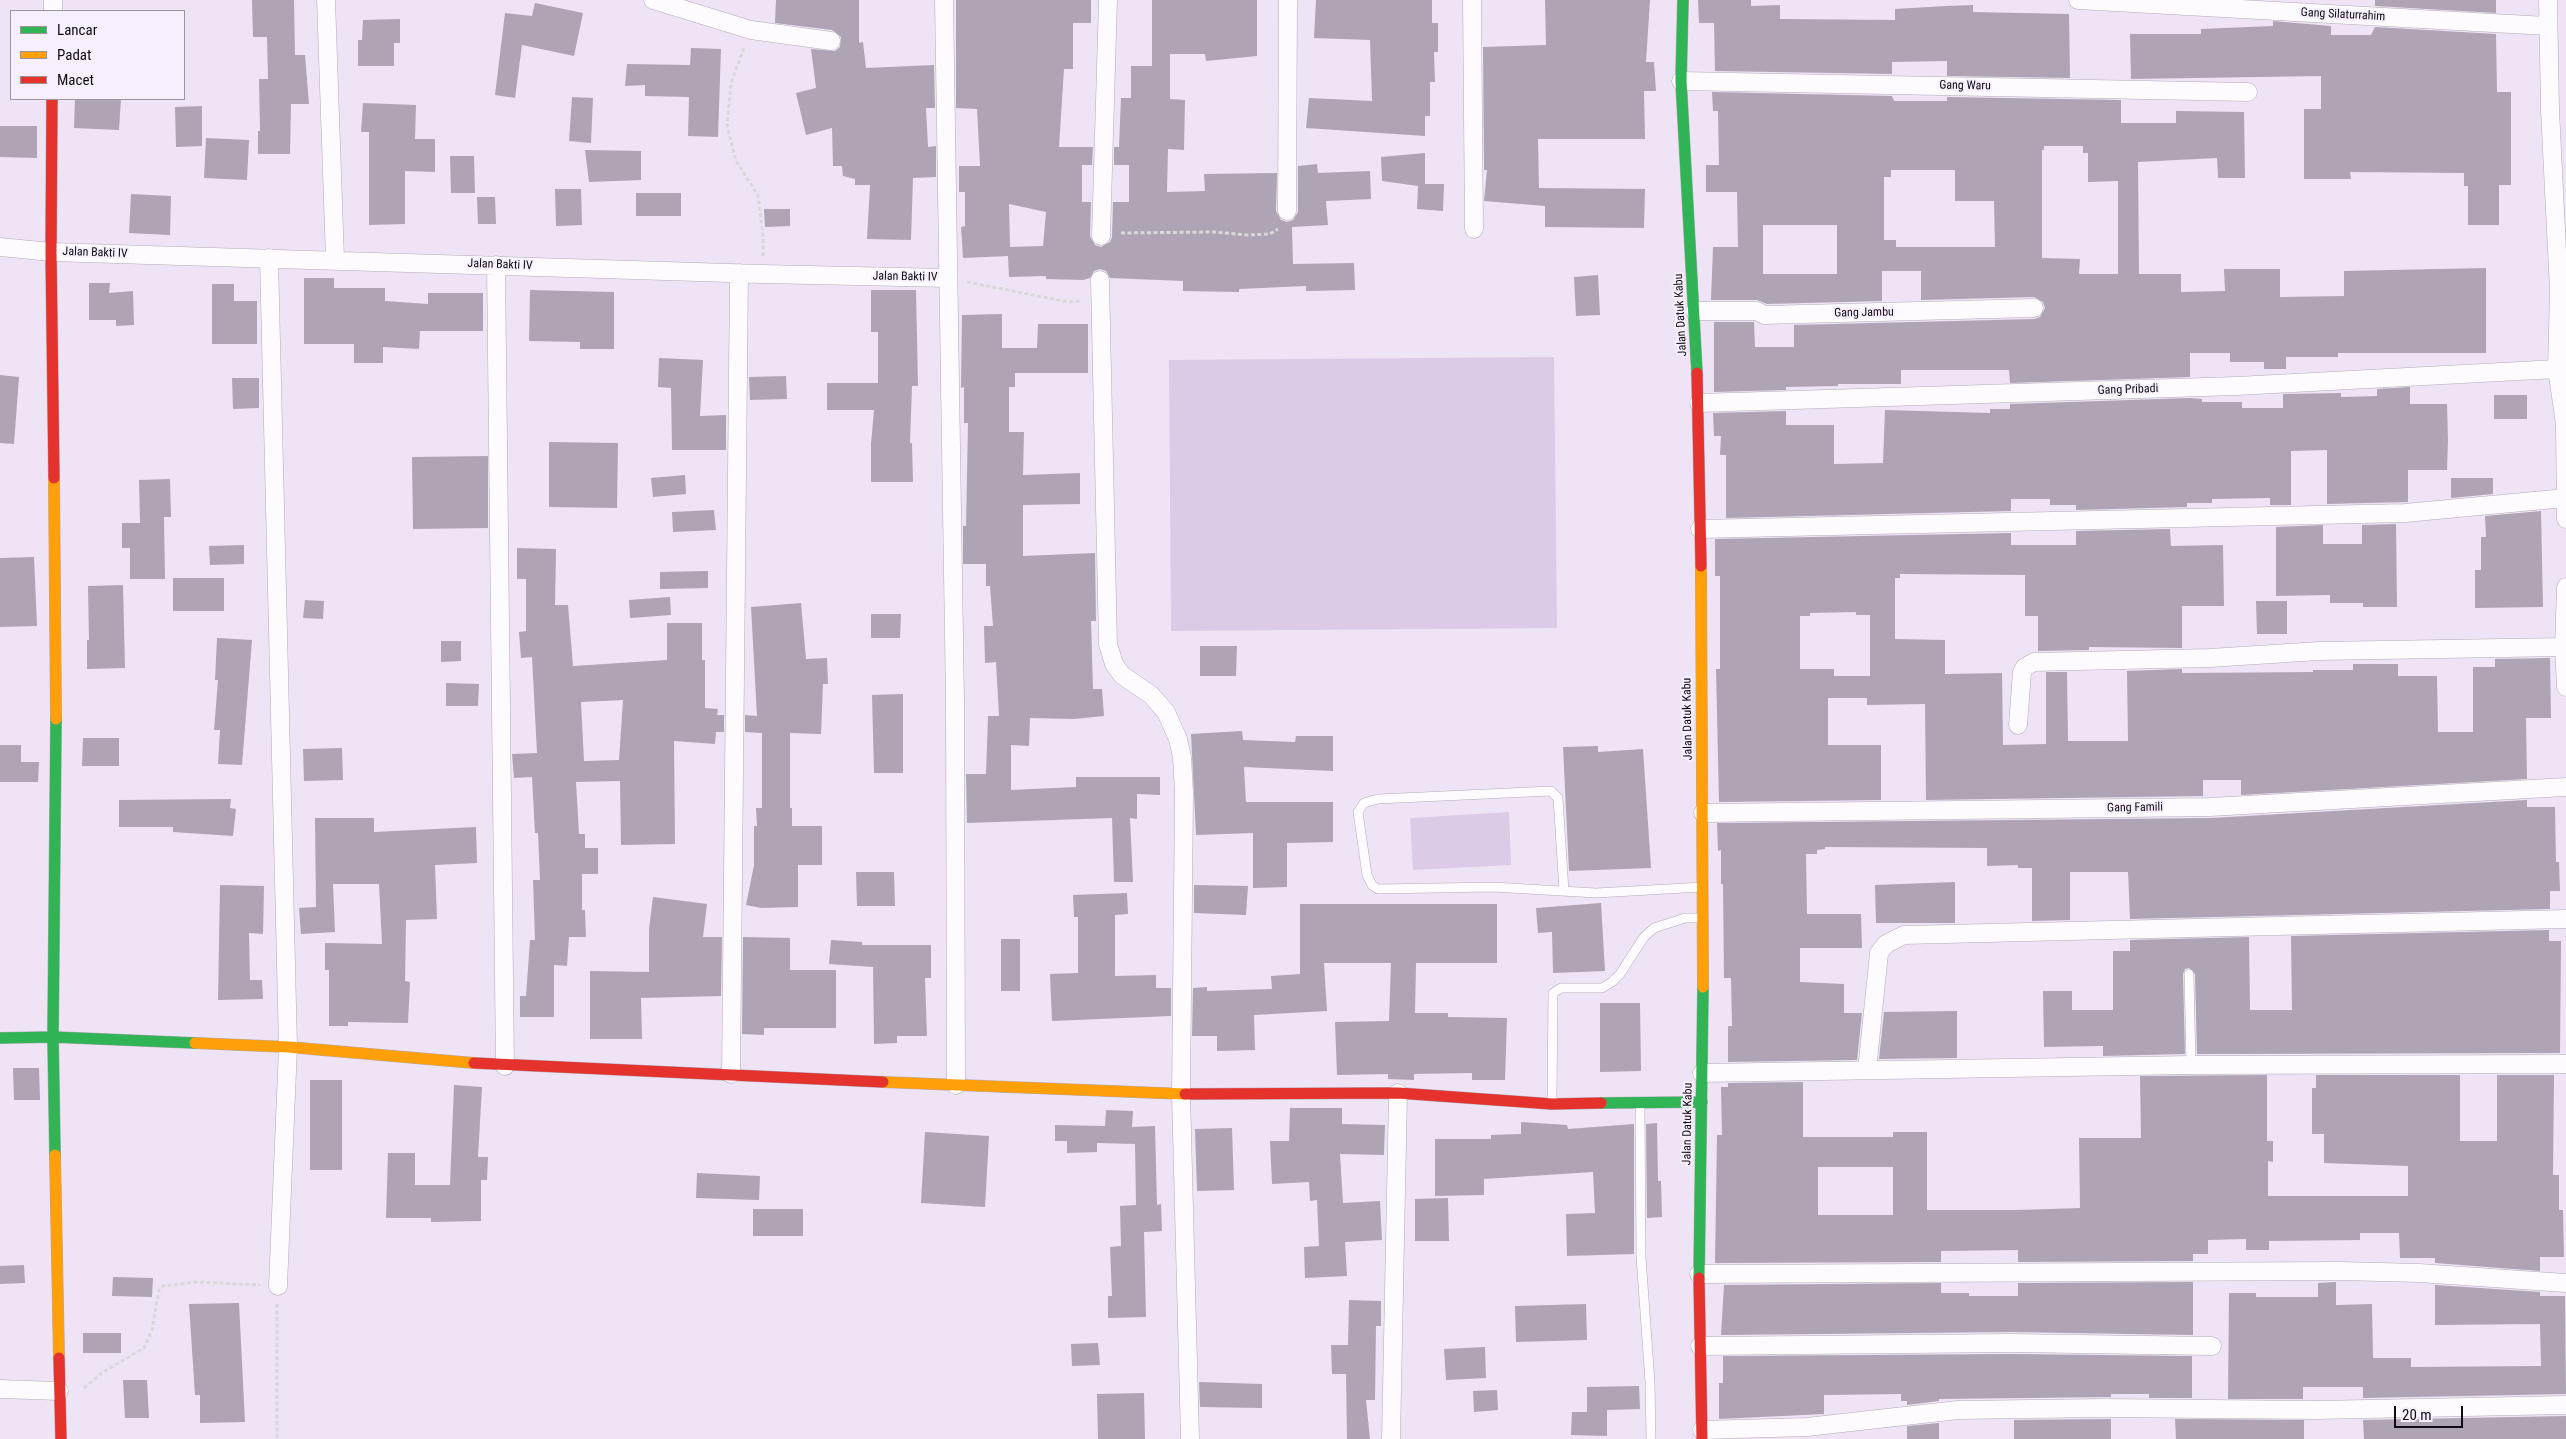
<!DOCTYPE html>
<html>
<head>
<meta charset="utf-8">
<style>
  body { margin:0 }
  #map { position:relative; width:2566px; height:1439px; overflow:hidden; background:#efe4f5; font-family:"Roboto Condensed",sans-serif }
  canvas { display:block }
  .legend { position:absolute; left:10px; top:10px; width:175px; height:90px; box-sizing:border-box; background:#f7f0fc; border:1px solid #9b949f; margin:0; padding:6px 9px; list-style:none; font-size:15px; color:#100a14 }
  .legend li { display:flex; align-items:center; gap:10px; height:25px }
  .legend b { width:25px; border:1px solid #9b949f }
  .scale { position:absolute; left:2394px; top:1406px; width:69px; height:22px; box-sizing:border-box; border:2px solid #100a14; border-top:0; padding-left:6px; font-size:15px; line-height:18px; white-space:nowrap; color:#100a14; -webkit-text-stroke:4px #f7f0fc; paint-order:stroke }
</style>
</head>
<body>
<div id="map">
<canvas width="2566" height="1439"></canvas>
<ul class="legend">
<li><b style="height:6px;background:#30b455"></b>Lancar</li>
<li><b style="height:6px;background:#ff9f0a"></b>Padat</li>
<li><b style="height:6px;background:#e5322d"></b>Macet</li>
</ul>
<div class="scale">20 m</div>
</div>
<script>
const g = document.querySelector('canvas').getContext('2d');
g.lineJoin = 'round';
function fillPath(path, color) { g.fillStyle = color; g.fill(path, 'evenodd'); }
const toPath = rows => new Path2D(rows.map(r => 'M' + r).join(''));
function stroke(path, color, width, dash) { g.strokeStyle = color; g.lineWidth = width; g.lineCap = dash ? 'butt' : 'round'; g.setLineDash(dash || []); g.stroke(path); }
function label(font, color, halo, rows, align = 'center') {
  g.font = font + ' "Roboto Condensed",sans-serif'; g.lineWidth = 4; g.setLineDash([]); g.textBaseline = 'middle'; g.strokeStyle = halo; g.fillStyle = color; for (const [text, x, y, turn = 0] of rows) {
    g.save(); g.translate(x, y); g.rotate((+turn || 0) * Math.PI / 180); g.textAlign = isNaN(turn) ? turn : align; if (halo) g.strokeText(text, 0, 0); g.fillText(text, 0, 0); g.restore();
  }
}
const green = toPath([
  [1554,357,1557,628,1171,631,1169,360],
  [1509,812,1511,865,1413,870,1410,818]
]);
const building = toPath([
  [252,0,294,0,295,55,305,55,309,104,291,104,290,154,258,154,258,131,260,131,259,79,268,79,267,37,253,37],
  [776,0,859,0,859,43,863,42,866,68,934,65,935,108,926,108,928,147,936,146,936,177,913,178,911,240,867,239,870,185,855,185,855,179,843,176,842,166,833,166,832,128,806,135,796,93,816,88,811,49,835,51,840,47,841,37,832,30,775,23],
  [956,0,1091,0,1091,23,1073,23,1073,69,1064,69,1059,147,1093,147,1092,165,1082,165,1082,202,1091,202,1090,236,1095,245,1101,247,1110,242,1112,237,1113,202,1129,202,1129,165,1114,165,1114,147,1119,147,1121,98,1131,98,1131,66,1152,66,1152,0,1257,0,1257,56,1206,61,1205,54,1170,54,1170,99,1185,100,1184,150,1168,149,1167,192,1205,191,1204,174,1277,173,1276,211,1281,220,1287,222,1293,220,1298,212,1298,166,1317,164,1318,173,1370,171,1371,199,1326,201,1328,225,1292,227,1293,264,1354,263,1355,290,1306,291,1306,286,1239,289,1239,292,1183,291,1183,281,1110,278,1106,271,1100,269,1094,271,1090,278,1083,280,1046,279,1046,276,1009,277,1008,256,963,258,961,227,965,226,965,192,959,192,959,166,980,166,977,109,956,108],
  [1009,204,1046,212,1043,246,1010,247],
  [1316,0,1432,0,1432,23,1438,23,1438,52,1434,52,1435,82,1430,82,1430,116,1425,116,1425,136,1306,128,1309,98,1372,101,1370,40,1314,38],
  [1545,0,1650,0,1646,62,1654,62,1656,91,1644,91,1645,139,1538,139,1539,188,1645,189,1644,228,1545,227,1545,206,1484,201,1487,170,1484,170,1483,47,1546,45],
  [1698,0,1751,0,1751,6,1780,5,1780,19,1895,20,1895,9,1946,6,1973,5,1973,12,2069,14,2070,78,1947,76,1947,61,1892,62,1892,74,1715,71,1714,23,1699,23],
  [2375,0,2496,0,2496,13,2375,6],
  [535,3,583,13,574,56,522,45,515,98,495,95,505,13,532,16],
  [400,19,400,43,394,43,394,66,358,66,358,40,362,40,363,20],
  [2273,21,2331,26,2331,35,2371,35,2375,27,2496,34,2497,92,2511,92,2511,185,2499,185,2499,225,2468,225,2468,186,2464,186,2464,173,2350,172,2351,179,2304,179,2304,109,2321,109,2321,76,2131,79,2130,34,2201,34,2201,29,2273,26],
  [691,48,721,49,718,137,688,136,689,97,645,96,645,85,625,86,627,64,690,65],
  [1712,92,1892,96,1894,101,1947,101,1947,97,2121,100,2121,123,2176,123,2176,111,2244,112,2245,178,2218,178,2217,158,2138,162,2139,274,2181,274,2181,292,2225,291,2224,269,2280,269,2280,297,2344,296,2344,271,2486,268,2486,353,2338,353,2338,357,2286,357,2286,369,2264,369,2264,362,2230,362,2230,353,2190,353,2190,377,2010,383,2009,370,1901,370,1901,384,1838,384,1838,386,1786,387,1786,390,1714,392,1714,322,1754,322,1755,347,1794,347,1794,325,2034,319,2040,317,2045,308,2043,302,2034,297,1921,300,1921,271,1882,271,1882,301,1767,304,1757,300,1711,300,1713,247,1738,247,1737,192,1706,192,1706,165,1719,165,1718,111,1713,111],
  [2044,146,2083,146,2083,153,2088,153,2088,182,2118,181,2118,274,2079,274,2080,259,2042,258,2042,150,2044,150],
  [1891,170,1955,170,1955,201,1994,201,1995,247,1896,247,1896,240,1884,240,1884,177,1891,177],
  [1763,225,1837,225,1837,274,1763,274],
  [572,97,593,98,591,143,569,141],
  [75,99,121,99,119,130,74,128],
  [363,103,416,105,415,139,435,139,435,172,405,171,405,224,369,225,369,132,361,132],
  [202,106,202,146,176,147,175,107],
  [0,126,37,126,37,158,0,157],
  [206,138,249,140,247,180,204,178],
  [585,150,641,151,641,180,589,182],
  [1425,153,1425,184,1444,184,1443,211,1417,209,1418,186,1382,181,1381,157],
  [450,156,474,156,475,193,451,193],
  [555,189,581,189,582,225,556,226],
  [636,193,681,193,681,216,636,216],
  [131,194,171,196,170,235,129,233],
  [477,197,495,197,496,224,478,224],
  [764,209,790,209,790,226,765,227],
  [1598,275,1600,315,1576,316,1574,277],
  [304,278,334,278,334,288,385,288,385,301,428,304,428,293,483,293,483,331,420,331,419,349,383,347,383,363,354,363,354,344,304,344],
  [89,283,110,283,109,293,133,291,134,325,116,326,116,320,89,320],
  [212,284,234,284,234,301,257,301,257,344,212,344],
  [530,290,614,292,614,349,580,349,580,342,529,341],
  [871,290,916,290,918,386,912,386,910,443,912,443,913,482,871,482,871,444,874,410,827,410,827,383,878,383,878,332,871,332],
  [1002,314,1002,348,1037,348,1038,324,1088,324,1088,373,1015,373,1015,387,1009,387,1009,432,1024,432,1023,475,1080,473,1080,504,1023,505,1023,556,1095,553,1096,621,1091,621,1093,689,1102,689,1104,716,1074,719,1030,718,1029,746,1011,745,1011,790,1076,787,1076,777,1160,777,1160,795,1137,794,1137,819,1130,818,1133,882,1114,882,1112,818,967,823,966,774,986,774,988,716,999,716,996,662,985,663,984,626,993,626,990,586,986,586,986,564,963,564,963,526,966,526,968,423,964,423,964,387,961,388,962,315],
  [659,358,703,360,700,416,726,415,726,450,672,450,671,388,658,387],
  [0,375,19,377,14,444,0,443],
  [786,376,787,399,750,400,749,377],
  [232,378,259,378,259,408,233,409],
  [2410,387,2410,404,2447,404,2448,441,2447,470,2408,470,2408,502,2327,504,2327,450,2291,451,2291,505,2270,505,2270,498,2212,499,2212,503,2187,503,2187,507,2076,510,2076,505,2050,505,2050,499,2011,499,2011,511,1726,518,1726,455,1720,455,1721,436,1714,436,1713,413,1786,411,1786,425,1834,425,1834,464,1883,463,1885,410,1990,413,1990,409,2010,409,2010,404,2190,398,2202,399,2202,402,2242,402,2242,408,2283,408,2283,394,2341,393,2341,397,2377,396,2377,389],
  [2494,395,2527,395,2527,419,2494,419],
  [549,442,618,443,617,508,549,507],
  [488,456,488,528,413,529,412,457],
  [685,475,686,494,653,497,651,478],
  [2451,478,2493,478,2493,494,2451,498],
  [170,479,171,517,164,517,165,579,130,579,130,548,122,548,122,523,140,523,139,480],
  [714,510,716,530,673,532,672,512],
  [2541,511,2543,607,2475,608,2475,570,2481,570,2481,537,2486,537,2485,516],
  [2396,524,2397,607,2363,607,2363,603,2330,603,2330,595,2276,596,2276,527,2323,525,2323,544,2362,544,2362,525],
  [2170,529,2171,546,2223,545,2224,606,2182,606,2182,648,2089,647,2089,650,2038,651,2038,616,2025,616,2025,575,1900,574,1900,578,1895,578,1895,639,1945,640,1945,674,2002,673,2003,745,2046,744,2046,672,2067,672,2068,741,2128,741,2127,671,2182,669,2182,673,2313,672,2313,670,2353,670,2353,664,2398,664,2398,676,2437,676,2438,732,2473,732,2473,667,2495,667,2495,659,2550,658,2551,718,2526,718,2527,779,2241,795,2241,780,2203,780,2203,796,1926,800,1925,704,1867,705,1867,698,1828,698,1828,745,1881,745,1881,800,1719,802,1716,669,1720,669,1720,576,1715,576,1715,539,2011,533,2011,545,2076,545,2076,531],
  [1856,612,1856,615,1870,615,1870,676,1834,676,1834,669,1800,669,1800,616,1810,616,1810,613],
  [244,545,244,564,210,565,209,546],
  [517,548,556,549,555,605,568,605,573,666,667,660,667,623,702,623,702,660,705,660,705,708,718,709,717,715,724,715,724,732,716,732,715,744,674,741,675,844,621,845,620,781,576,782,579,834,585,834,585,848,598,848,598,874,582,874,582,910,585,910,586,937,569,937,567,966,554,965,554,1017,520,1017,520,996,526,996,530,940,535,940,533,880,540,880,538,833,535,833,532,777,514,778,512,754,537,753,532,657,521,658,519,632,526,631,526,579,517,579],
  [623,700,619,760,584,761,581,702],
  [34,557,37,626,0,627,0,558],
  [708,571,708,588,660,589,660,572],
  [173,578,224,578,224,611,173,611],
  [123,585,125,668,87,669,87,640,89,640,88,586],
  [670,597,671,615,630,618,629,600],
  [305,600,324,601,323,619,303,618],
  [2256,601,2287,601,2287,634,2257,634],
  [801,603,806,659,827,658,828,684,823,684,821,734,790,733,790,808,792,808,792,826,822,826,822,865,798,865,798,907,761,908,746,905,754,865,754,826,757,826,756,808,762,808,762,733,745,732,745,715,757,716,751,607],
  [871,614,901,614,900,638,871,638],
  [217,638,252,640,242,765,218,764,220,730,214,730,218,680,215,680],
  [441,641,461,641,461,661,441,662],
  [1200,646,1237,646,1236,676,1200,676],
  [446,683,479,684,478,706,446,706],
  [903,694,903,773,874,773,872,695],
  [1242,731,1243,740,1295,742,1296,736,1333,736,1333,771,1244,767,1246,802,1333,802,1333,842,1287,843,1287,887,1253,888,1253,833,1196,835,1191,734],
  [83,738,119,738,119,766,82,766],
  [0,745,21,745,21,762,39,762,38,782,0,782],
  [1598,746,1598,752,1643,749,1651,868,1569,871,1563,747],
  [342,748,343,780,304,781,303,749],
  [231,799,230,808,236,809,233,836,173,832,173,827,119,827,119,800],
  [2527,800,2527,807,2555,807,2556,862,2559,862,2560,891,2550,891,2550,909,2130,919,2128,872,2070,872,2070,920,2032,921,2032,868,2018,868,2018,865,1987,866,1987,848,1825,847,1825,849,1817,850,1817,854,1806,854,1807,914,1861,914,1862,948,1800,948,1800,982,1844,984,1844,1013,1862,1013,1857,1060,1728,1062,1728,1026,1732,1026,1731,978,1724,978,1723,884,1721,884,1721,850,1718,851,1717,823,2211,818],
  [315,818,374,818,374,832,476,827,477,863,435,865,437,919,406,920,405,981,410,982,408,1023,348,1022,348,1026,329,1026,329,970,325,970,325,943,382,944,379,884,333,884,335,932,301,934,299,908,316,907],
  [856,872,894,872,895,906,857,906],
  [1955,882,1955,923,1876,923,1875,885],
  [220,885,264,886,263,934,249,933,250,980,262,980,263,999,218,1000],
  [1194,885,1248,886,1246,915,1194,913],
  [1127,893,1128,914,1115,915,1115,976,1156,975,1156,988,1171,988,1171,1016,1052,1021,1050,974,1078,973,1078,917,1074,917,1073,895],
  [653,897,707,904,703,937,722,937,721,996,641,998,642,1039,590,1039,590,971,649,972,649,929],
  [1601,903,1605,971,1553,973,1552,932,1538,933,1536,908],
  [1300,904,1497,904,1497,963,1416,963,1415,1013,1448,1013,1448,1017,1507,1018,1505,1080,1472,1080,1472,1073,1414,1074,1414,1080,1388,1079,1388,1074,1337,1075,1335,1022,1389,1021,1391,963,1324,963,1327,1011,1254,1015,1255,1050,1217,1051,1217,1036,1192,1036,1193,988,1207,987,1207,991,1272,989,1271,976,1300,974],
  [2549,930,2549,941,2561,941,2560,1053,2197,1054,2195,974,2189,968,2185,969,2183,974,2185,1054,2103,1056,2103,1046,2044,1047,2043,991,2072,991,2072,1010,2113,1010,2113,951,2130,951,2130,940,2249,937,2250,1010,2292,1010,2291,936],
  [743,937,790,938,790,970,836,970,836,1028,764,1028,764,1035,742,1034],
  [1001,939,1020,939,1020,991,1001,991],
  [831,940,862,942,862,945,931,945,931,978,925,978,927,1036,897,1036,897,1043,874,1044,873,967,829,964],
  [1600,1003,1640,1003,1641,1071,1600,1072],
  [1957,1011,1957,1058,1879,1059,1884,1012],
  [13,1068,39,1068,40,1100,14,1100],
  [2267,1075,2267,1141,2273,1141,2273,1162,2268,1161,2268,1196,2408,1196,2408,1166,2324,1163,2324,1134,2312,1134,2312,1088,2316,1088,2316,1075,2460,1075,2460,1141,2497,1141,2497,1075,2554,1075,2553,1175,2559,1175,2559,1210,2563,1210,2564,1257,2540,1257,2540,1271,2435,1263,2435,1258,2400,1258,2399,1233,2360,1233,2360,1240,2269,1241,2269,1250,2246,1250,2246,1239,2208,1240,2208,1254,2193,1254,2193,1261,2018,1262,2018,1250,1941,1251,1941,1262,1715,1263,1717,1135,1722,1135,1721,1087,1728,1087,1728,1083,1803,1082,1803,1137,1893,1137,1893,1132,1927,1132,1927,1210,2017,1210,2080,1208,2079,1138,2141,1138,2140,1076],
  [1818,1167,1893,1167,1893,1215,1818,1215],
  [310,1080,342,1080,342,1170,310,1170],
  [454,1085,482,1087,478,1157,488,1157,487,1180,481,1180,481,1221,431,1222,431,1218,386,1218,388,1153,415,1153,415,1185,450,1185],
  [1290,1108,1342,1108,1342,1124,1385,1125,1384,1155,1340,1154,1343,1203,1380,1201,1382,1240,1345,1242,1347,1276,1305,1278,1304,1247,1319,1246,1317,1200,1310,1201,1309,1182,1272,1184,1270,1141,1289,1141],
  [1106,1110,1133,1111,1132,1127,1155,1126,1157,1205,1161,1204,1162,1231,1144,1232,1146,1317,1108,1318,1108,1296,1112,1296,1110,1247,1121,1246,1120,1206,1136,1205,1135,1144,1097,1143,1097,1152,1067,1153,1067,1141,1055,1141,1055,1125,1105,1126],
  [1521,1122,1567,1125,1568,1129,1634,1124,1634,1254,1567,1256,1566,1214,1595,1213,1593,1172,1484,1179,1484,1195,1435,1196,1435,1139,1491,1139,1491,1135,1521,1134],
  [1657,1123,1658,1181,1661,1181,1662,1217,1647,1218,1646,1124],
  [1232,1128,1234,1190,1197,1191,1195,1129],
  [925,1132,989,1136,985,1207,921,1203],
  [697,1173,760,1176,759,1200,696,1198],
  [1448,1198,1449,1241,1415,1241,1415,1199],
  [753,1209,803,1209,803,1236,753,1236],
  [24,1265,25,1283,0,1284,0,1266],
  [113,1277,153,1278,152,1297,112,1296],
  [2193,1282,2193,1335,2011,1332,1721,1335,1724,1285,1941,1283,1941,1293,1969,1293,1969,1296,2018,1296,2018,1283],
  [2336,1282,2336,1305,2372,1304,2373,1358,2411,1358,2411,1367,2541,1366,2540,1324,2435,1325,2435,1285,2540,1292,2540,1296,2565,1296,2566,1394,2363,1398,2363,1387,2303,1387,2303,1399,2228,1399,2229,1293,2256,1293,2256,1297,2318,1297,2318,1283],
  [1349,1300,1381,1301,1381,1326,1376,1326,1375,1400,1366,1400,1370,1439,1347,1439,1346,1374,1332,1374,1331,1345,1348,1345],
  [239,1303,245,1422,200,1423,200,1395,195,1395,189,1304],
  [1586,1304,1587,1340,1516,1342,1515,1306],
  [83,1333,121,1333,121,1353,83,1353],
  [1098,1343,1100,1365,1072,1366,1071,1344],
  [1485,1347,1486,1378,1446,1380,1444,1349],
  [2011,1354,2192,1356,2192,1398,2149,1398,2149,1394,2111,1394,2111,1397,1939,1399,1939,1401,1907,1405,1907,1401,1901,1401,1901,1394,1824,1395,1824,1414,1719,1419,1719,1383,1723,1383,1723,1356],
  [123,1380,147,1380,149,1418,125,1418],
  [1199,1382,1262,1384,1262,1408,1200,1407],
  [1639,1386,1640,1409,1607,1410,1607,1436,1571,1435,1572,1412,1587,1412,1587,1387],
  [1497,1390,1498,1410,1474,1412,1473,1391],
  [1144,1393,1145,1439,1098,1439,1097,1394],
  [2566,1416,2566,1439,2364,1439,2363,1420],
  [2111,1419,2111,1439,2014,1439,2014,1420],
  [2175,1419,2304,1420,2304,1439,2176,1439],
  [1939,1423,1939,1439,1907,1439,1907,1426]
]);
const path = toPath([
  [744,48,731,83,727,125,736,161,758,195,763,236,763,256],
  [1121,233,1214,232,1247,235,1270,234,1278,229],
  [967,282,1068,302,1081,301],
  [277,1304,277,1439],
  [84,1388,103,1372,144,1348,152,1330,159,1290,163,1286,196,1282,260,1285]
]);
const lane = toPath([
  [1564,891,1558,798,1551,791,1378,799,1364,803,1358,812,1367,875,1372,885,1378,889,1493,887,1596,893,1703,887],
  [2189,974,2191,1065],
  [1552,1103,1553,993,1561,988,1602,988,1612,982,1620,974,1644,937,1654,928,1685,918,1703,918],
  [1640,1104,1641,1257,1650,1382,1651,1439]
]);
const street = toPath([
  [326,0,335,259],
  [653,0,751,30,831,41],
  [944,0,955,701,956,1085],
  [1472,0,1474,229],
  [2078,0,2547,26],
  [2548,0,2550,110,2559,290,2557,369,2565,424,2566,519],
  [53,11,53,0],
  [1681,81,2248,92],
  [1287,211,1288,0],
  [1101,236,1108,0],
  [0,247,51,252,762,274,948,278],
  [269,258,288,1047,278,1286],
  [496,265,505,1066],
  [1100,280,1108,644,1114,664,1122,675,1151,695,1166,712,1178,739,1182,757,1184,793,1181,1094,1190,1439],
  [1695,311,1757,311,1764,315,2034,308],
  [1699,403,2237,386,2557,369],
  [1700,529,2405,513,2566,498],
  [2566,587,2564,647,2566,687],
  [2018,725,2022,672,2025,667,2034,662,2210,658,2319,651,2564,647],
  [1703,813,2210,807,2566,787],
  [1867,1070,1879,953,1886,944,1904,935,2566,919],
  [1702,1073,2191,1065,2566,1064],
  [731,1074,739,273],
  [1699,1274,2340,1271,2419,1273,2566,1283],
  [1700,1346,2011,1343,2212,1346],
  [0,1389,59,1391],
  [1702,1430,1807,1427,1958,1410,2104,1408,2317,1410,2566,1405],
  [1391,1439,1398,1093]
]);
const fast = toPath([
  [1683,0,1681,81,1697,373],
  [0,1038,53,1037,195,1043],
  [1601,1103,1702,1102],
  [55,1155,53,1037,56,719],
  [1699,1278,1703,987]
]);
const slow = toPath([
  [54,478,56,719],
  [1701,566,1703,987],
  [195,1043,288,1047,474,1063],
  [883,1082,1185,1094],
  [55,1155,59,1358]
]);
const jam = toPath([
  [52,99,51,252,54,478],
  [1697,373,1701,566],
  [474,1063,883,1082],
  [1185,1094,1398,1093,1552,1104,1601,1103],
  [1699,1278,1702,1439],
  [59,1358,61,1439]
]);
const streetNames = [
  ["Gang Silaturrahim",2343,15,3],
  ["Gang Waru",1965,86,1],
  ["Jalan Bakti IV",95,253,2],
  ["Jalan Bakti IV",500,265,2],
  ["Jalan Bakti IV",905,277,1],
  ["Gang Jambu",1864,313,-1],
  ["Jalan Datuk Kabu",1681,315,-93],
  ["Gang Pribadi",2128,390,-2],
  ["Jalan Datuk Kabu",1688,719,-91],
  ["Gang Famili",2135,808,-1],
  ["Jalan Datuk Kabu",1688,1124,-89]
];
fillPath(green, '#dccbe6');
fillPath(building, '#aea4b4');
stroke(lane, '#b2aab7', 10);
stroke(street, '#b2aab7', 19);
stroke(fast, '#b2aab7', 12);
stroke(slow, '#b2aab7', 12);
stroke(jam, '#b2aab7', 12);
stroke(path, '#dbd8dc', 3, [4, 2.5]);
stroke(lane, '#fdfbfe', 9);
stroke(street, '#fdfbfe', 18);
stroke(fast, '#30b455', 11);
stroke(slow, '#ff9f0a', 11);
stroke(jam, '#e5322d', 11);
label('12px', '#100a14', '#f7f0fc', streetNames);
</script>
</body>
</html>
